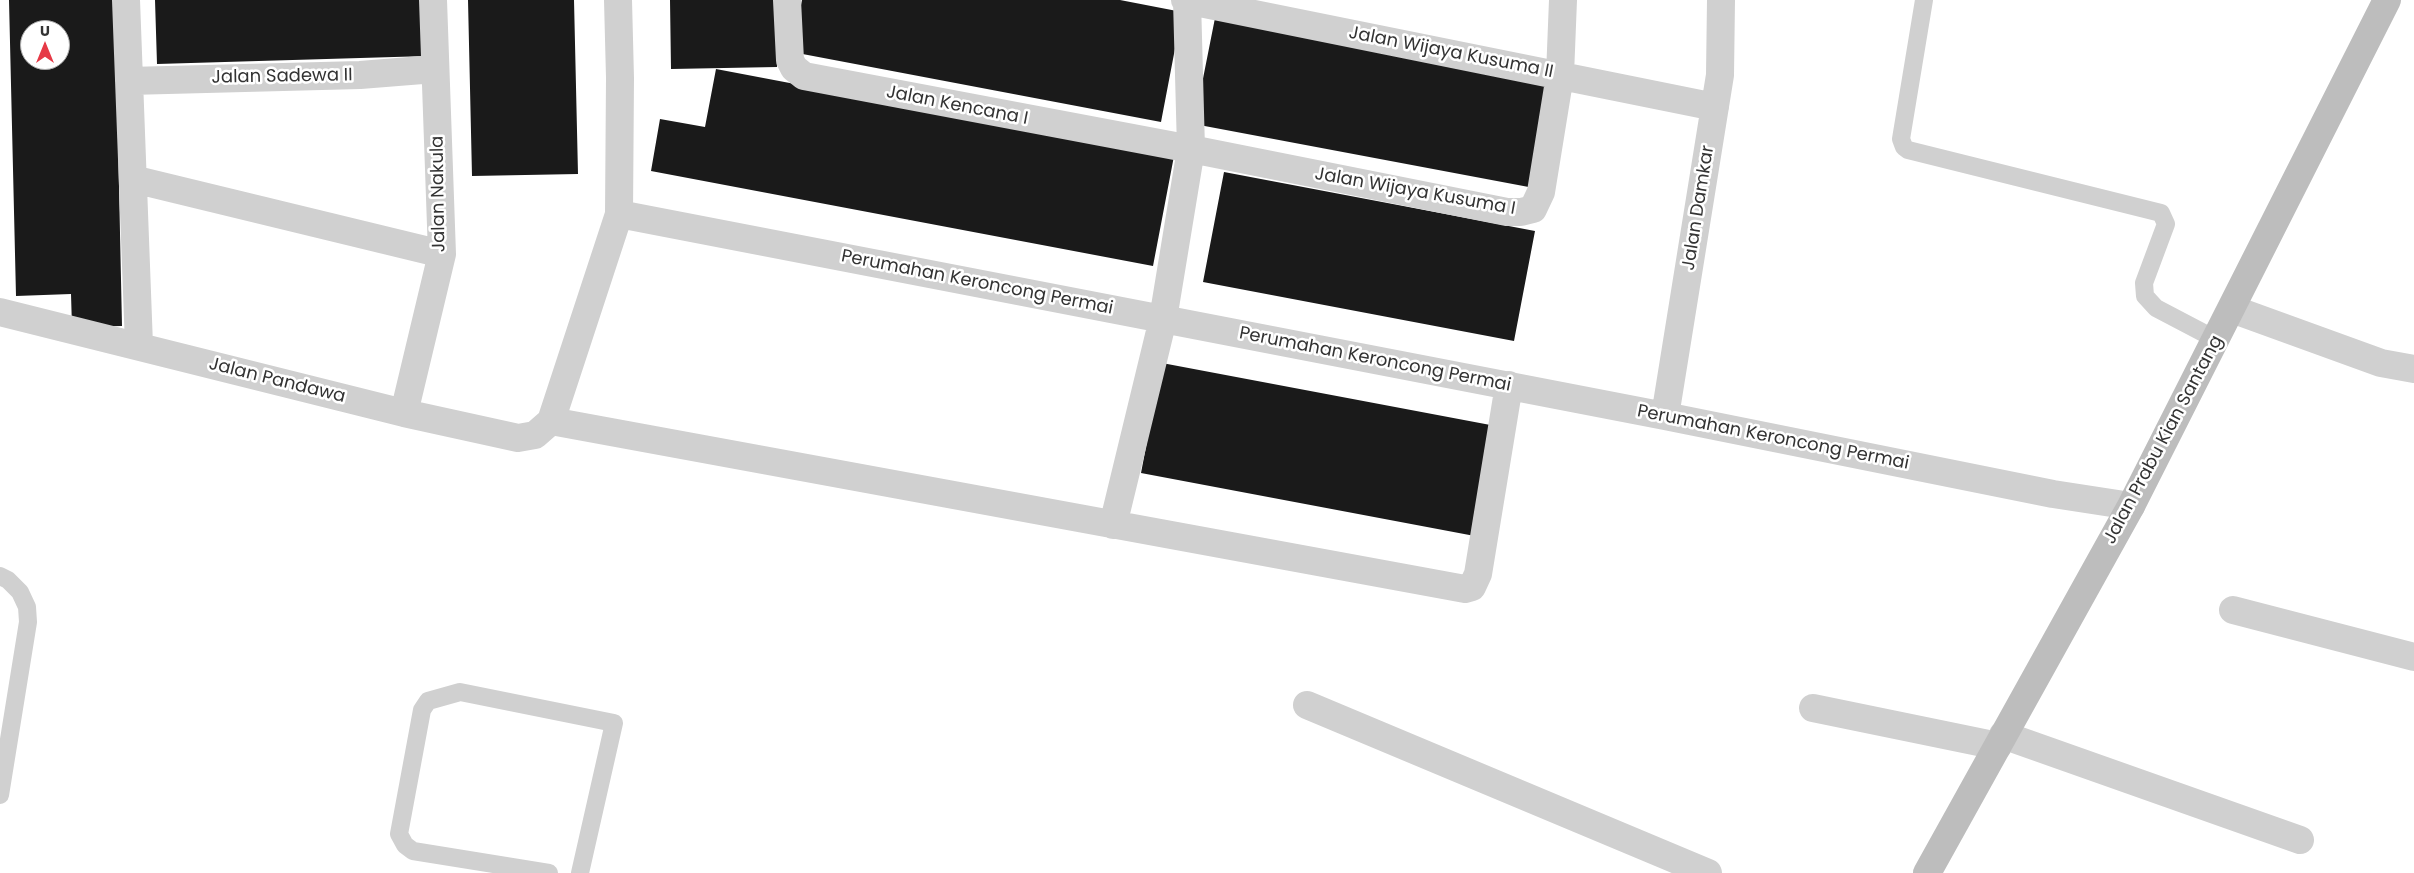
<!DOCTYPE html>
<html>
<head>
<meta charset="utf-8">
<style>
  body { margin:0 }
  #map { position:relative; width:2414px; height:873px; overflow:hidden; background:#fff; font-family:Poppins,sans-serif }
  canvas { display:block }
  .north { position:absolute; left:20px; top:20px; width:50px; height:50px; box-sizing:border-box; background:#fff; border:1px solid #adadad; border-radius:50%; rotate:0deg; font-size:14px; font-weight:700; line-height:20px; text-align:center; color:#333 }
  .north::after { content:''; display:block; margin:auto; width:18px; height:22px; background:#e63946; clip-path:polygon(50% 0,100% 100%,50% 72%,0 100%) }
</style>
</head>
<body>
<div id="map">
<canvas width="2414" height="873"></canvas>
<div class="north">U</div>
</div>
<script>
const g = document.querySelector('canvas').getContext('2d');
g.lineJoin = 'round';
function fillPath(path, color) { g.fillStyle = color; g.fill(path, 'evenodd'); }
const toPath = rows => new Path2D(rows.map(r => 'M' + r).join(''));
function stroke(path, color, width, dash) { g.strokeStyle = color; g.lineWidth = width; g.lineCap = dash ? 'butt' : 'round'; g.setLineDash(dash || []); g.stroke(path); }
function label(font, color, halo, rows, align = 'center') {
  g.font = font + ' Poppins,sans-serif'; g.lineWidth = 5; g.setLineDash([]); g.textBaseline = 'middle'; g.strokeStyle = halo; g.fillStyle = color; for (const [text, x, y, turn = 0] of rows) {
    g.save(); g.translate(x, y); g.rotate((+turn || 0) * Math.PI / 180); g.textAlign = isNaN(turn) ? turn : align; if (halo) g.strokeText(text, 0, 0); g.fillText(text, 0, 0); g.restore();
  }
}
const building = toPath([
  [9,0,115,0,122,326,72,327,71,294,16,296],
  [30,30,60,30,60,60,30,60],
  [155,0,427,0,428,56,157,64],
  [468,0,574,0,578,174,472,176],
  [670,0,775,0,777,67,671,69],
  [802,0,1120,0,1182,12,1161,122,792,52],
  [1216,13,1555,78,1534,188,1194,124],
  [716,69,1174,156,1153,266,651,171,660,119,705,127],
  [1224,172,1535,231,1514,341,1203,282],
  [1162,363,1501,427,1480,537,1141,473]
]);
const lane = toPath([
  [1924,0,1901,139,1904,147,1908,150,2161,213,2166,224,2144,283,2145,296,2156,308,2217,340],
  [0,576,8,580,20,592,27,607,28,622,0,795],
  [549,873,413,851,405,845,399,834,422,710,428,701,460,692,614,723,580,873]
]);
const street = toPath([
  [126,0,139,345],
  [787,0,790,60,794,68,804,76,1191,149,1507,212,1521,212,1533,209,1541,192,1560,75,1563,0],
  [1185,0,1715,107],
  [129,81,360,75,435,69],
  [133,179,442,254],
  [619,214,1665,416,2053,494,2131,506],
  [2232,309,2381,363,2414,369],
  [0,312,404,413,518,438,535,435,551,421],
  [404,413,442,254,433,0],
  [1665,416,1720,75,1721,0],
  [551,421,1465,589,1472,587,1478,574,1509,385],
  [551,421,619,214,620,78,618,0],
  [1113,525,1163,319,1191,149,1187,0],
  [2233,610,2414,657],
  [1307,705,1708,873],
  [1813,708,1998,746],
  [2003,735,2300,840]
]);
const secondary = toPath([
  [1927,873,2131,506,2387,0]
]);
const streetNames = [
  ["Jalan Wijaya Kusuma II",1451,53,11],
  ["Jalan Sadewa II",282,77,-1],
  ["Jalan Kencana I",957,106,11],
  ["Jalan Wijaya Kusuma I",1415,192,10],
  ["Jalan Nakula",439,194,-91],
  ["Jalan Damkar",1699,208,-81],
  ["Perumahan Keroncong Permai",977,283,11],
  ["Perumahan Keroncong Permai",1375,360,11],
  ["Jalan Pandawa",277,381,14],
  ["Perumahan Keroncong Permai",1773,438,11],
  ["Jalan Prabu Kian Santang",2164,440,-62]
];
fillPath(building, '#1a1a1a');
stroke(lane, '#d0d0d0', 18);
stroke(street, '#d0d0d0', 28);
stroke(secondary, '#bdbdbd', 28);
label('18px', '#333', '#fff', streetNames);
</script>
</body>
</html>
